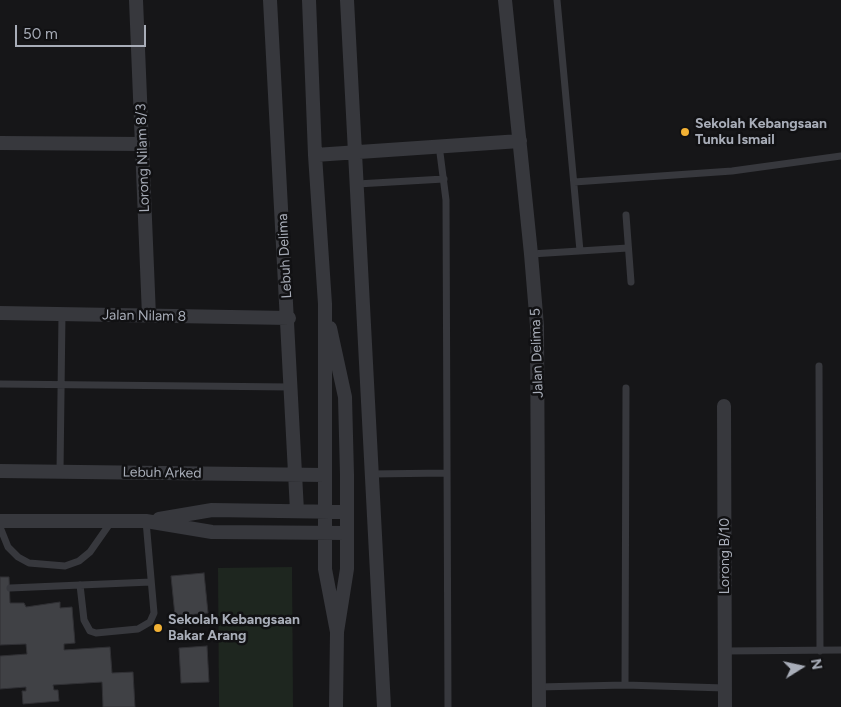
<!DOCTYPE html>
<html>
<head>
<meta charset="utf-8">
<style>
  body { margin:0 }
  #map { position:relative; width:841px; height:707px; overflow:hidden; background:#161618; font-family:Figtree,sans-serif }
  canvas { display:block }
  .north { position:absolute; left:776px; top:642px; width:50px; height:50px; -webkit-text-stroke:4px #111113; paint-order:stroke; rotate:80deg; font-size:14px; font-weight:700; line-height:20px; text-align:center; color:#a8adb8 }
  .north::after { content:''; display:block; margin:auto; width:18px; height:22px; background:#a8adb8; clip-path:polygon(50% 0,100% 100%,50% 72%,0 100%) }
  .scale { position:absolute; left:15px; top:25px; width:131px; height:22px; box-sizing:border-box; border:2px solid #a8adb8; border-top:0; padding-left:6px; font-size:15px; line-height:18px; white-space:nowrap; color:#a8adb8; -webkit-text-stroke:4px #111113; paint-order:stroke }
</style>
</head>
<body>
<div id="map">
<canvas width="841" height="707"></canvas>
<div class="north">N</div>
<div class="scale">50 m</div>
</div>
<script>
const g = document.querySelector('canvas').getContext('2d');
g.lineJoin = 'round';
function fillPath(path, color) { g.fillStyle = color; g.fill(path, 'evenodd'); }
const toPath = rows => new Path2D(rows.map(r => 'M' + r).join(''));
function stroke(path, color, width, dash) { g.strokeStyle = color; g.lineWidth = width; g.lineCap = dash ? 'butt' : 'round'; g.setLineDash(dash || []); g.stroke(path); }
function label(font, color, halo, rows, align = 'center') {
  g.font = font + ' Figtree,sans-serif'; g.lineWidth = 5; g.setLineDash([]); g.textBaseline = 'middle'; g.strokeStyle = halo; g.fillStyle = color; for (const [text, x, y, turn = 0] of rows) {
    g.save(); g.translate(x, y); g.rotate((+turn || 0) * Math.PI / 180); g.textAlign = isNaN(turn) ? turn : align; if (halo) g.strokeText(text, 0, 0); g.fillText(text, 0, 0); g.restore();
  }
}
const green = toPath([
  [292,567,293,707,219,707,218,568]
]);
const building = toPath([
  [204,573,208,613,175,616,171,576,204,573],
  [0,577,9,577,10,603,24,603,26,607,60,602,60,608,72,607,75,643,64,644,64,650,110,647,112,673,133,672,135,707,103,707,102,682,53,685,54,690,58,690,59,701,23,704,22,691,26,691,26,687,0,689,0,656,27,654,26,644,0,645,0,577],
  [207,646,209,682,181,683,179,648,207,646]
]);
const service = toPath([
  [557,0,580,251],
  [439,145,446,200,448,707],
  [574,182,732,171,841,156],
  [357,184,444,179],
  [626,215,631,282],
  [531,254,628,248],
  [819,366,820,651],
  [0,384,291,387],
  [60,472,62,314],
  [371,474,447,473],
  [0,527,8,547,18,557,29,563,65,566,79,561,90,552,111,522],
  [80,585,84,620,90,631,96,633,138,629,150,622,154,613,146,521],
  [10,588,151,582],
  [725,651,841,650],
  [625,685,626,388],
  [538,687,625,685,725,688]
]);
const minor = toPath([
  [136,0,149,316],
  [270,0,297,511],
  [309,0,315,155,325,304,325,569,337,632],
  [347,0,384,707],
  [505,0,531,254,537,326,539,707],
  [0,143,143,144],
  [315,155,520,141],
  [0,313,289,318],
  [330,328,345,397,347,475,347,569,337,632,336,707],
  [724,406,725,707],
  [0,471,325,475],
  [159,519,212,510,347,512],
  [0,521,146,521,212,532,347,533]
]);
const markers = [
  [685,132,5,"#f2b134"],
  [158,628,5,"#f2b134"]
];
const poiNames = [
  ["Sekolah Kebangsaan",695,124],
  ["Tunku Ismail",695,140],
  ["Sekolah Kebangsaan",168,620],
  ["Bakar Arang",168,636]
];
const streetNames = [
  ["Lorong Nilam 8/3",143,158,-92],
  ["Lebuh Delima",285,256,-93],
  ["Jalan Nilam 8",144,316,1],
  ["Jalan Delima 5",537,353,-92],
  ["Lebuh Arked",162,473,1],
  ["Lorong B/10",725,556,-90]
];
fillPath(green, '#1e261f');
fillPath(building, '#404145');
stroke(building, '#303034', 1);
stroke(service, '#37383d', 7);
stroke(minor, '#37383d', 14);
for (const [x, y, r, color] of markers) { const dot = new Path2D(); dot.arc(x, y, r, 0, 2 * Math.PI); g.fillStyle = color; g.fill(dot); stroke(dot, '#111113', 2); }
label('bold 14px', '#a8adb8', '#111113', poiNames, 'left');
label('14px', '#a8adb8', '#111113', streetNames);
</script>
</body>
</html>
